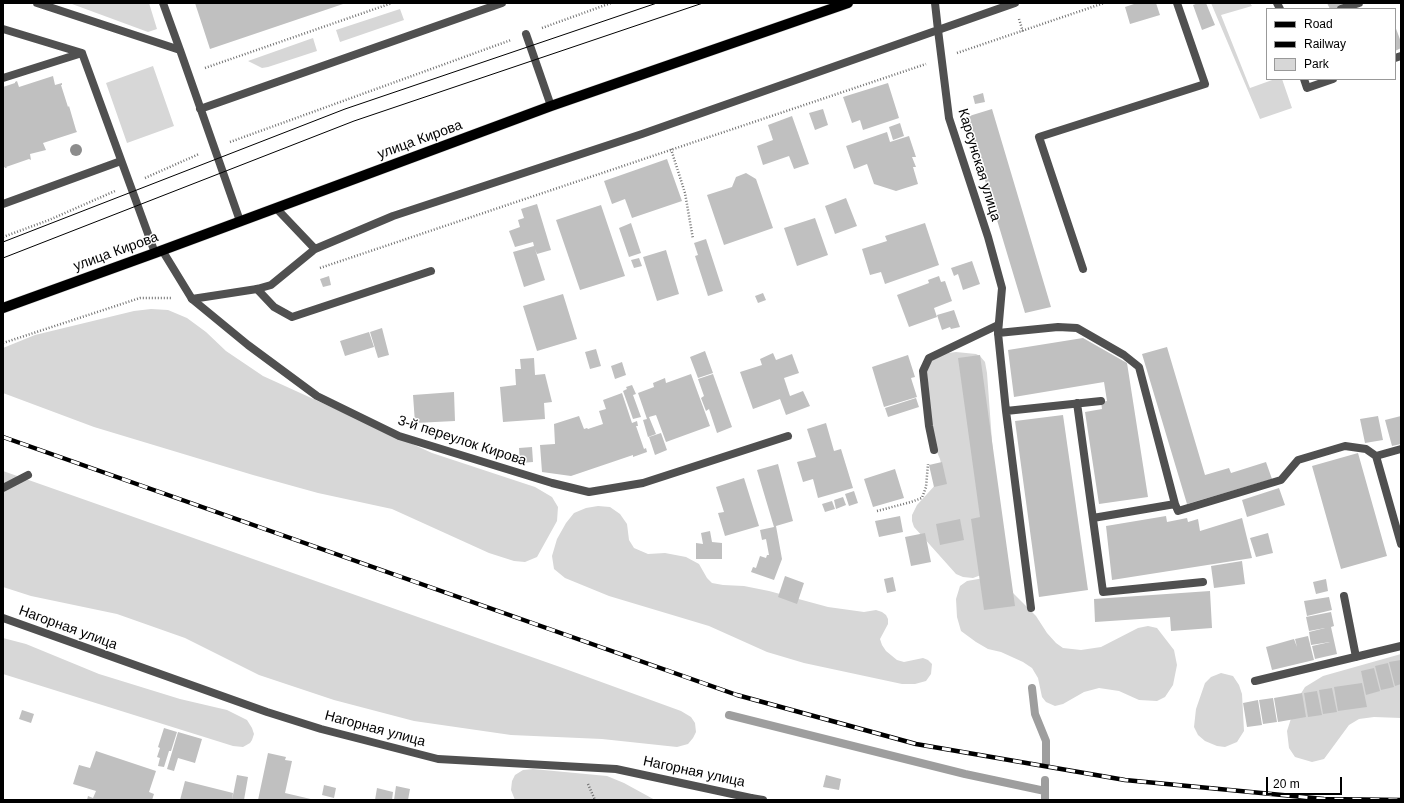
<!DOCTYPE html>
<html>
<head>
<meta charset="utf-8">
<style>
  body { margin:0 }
  #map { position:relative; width:1404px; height:803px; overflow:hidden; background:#fff; font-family:Arial,sans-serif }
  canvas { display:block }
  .frame { position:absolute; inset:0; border:4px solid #000; pointer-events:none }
  .legend { position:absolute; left:1266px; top:8px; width:130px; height:72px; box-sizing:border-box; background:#fff; border:1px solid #999; margin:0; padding:5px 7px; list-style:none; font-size:12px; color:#000 }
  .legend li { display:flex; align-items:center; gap:8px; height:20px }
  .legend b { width:20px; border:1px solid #999 }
  .scale { position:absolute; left:1266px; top:777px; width:76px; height:18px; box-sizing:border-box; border:2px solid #000; border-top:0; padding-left:5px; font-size:12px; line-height:14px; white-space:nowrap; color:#000; -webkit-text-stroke:3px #fff; paint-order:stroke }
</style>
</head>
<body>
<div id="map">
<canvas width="1404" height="803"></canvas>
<div class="frame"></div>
<ul class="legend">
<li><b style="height:5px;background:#000"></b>Road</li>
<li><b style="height:5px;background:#000"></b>Railway</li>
<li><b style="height:11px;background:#d7d7d7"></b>Park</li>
</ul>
<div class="scale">20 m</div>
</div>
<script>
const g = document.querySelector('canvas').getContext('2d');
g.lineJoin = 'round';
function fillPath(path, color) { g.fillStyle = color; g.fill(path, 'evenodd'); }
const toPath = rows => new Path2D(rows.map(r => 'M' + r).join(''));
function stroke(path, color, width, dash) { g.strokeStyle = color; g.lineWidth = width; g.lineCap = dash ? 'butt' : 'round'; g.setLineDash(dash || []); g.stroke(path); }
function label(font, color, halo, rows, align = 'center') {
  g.font = font + ' Arial,sans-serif'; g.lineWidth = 3; g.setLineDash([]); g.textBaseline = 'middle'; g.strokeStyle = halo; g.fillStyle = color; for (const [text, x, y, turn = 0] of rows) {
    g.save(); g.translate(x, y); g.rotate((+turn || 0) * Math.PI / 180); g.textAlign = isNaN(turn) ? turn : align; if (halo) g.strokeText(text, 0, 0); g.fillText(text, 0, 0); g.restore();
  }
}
const green = toPath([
  [75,3,149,3,157,29,148,32,72,4],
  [1211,3,1250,3,1252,6,1221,15,1250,88,1275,79,1282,79,1292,108,1260,119],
  [400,9,404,20,340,42,336,30],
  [313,38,317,51,268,67,262,68,248,61],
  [153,66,174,126,127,143,106,83],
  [151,309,168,310,187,318,206,332,226,351,263,376,432,453,535,487,552,497,558,507,557,521,537,557,525,562,514,561,489,553,392,509,318,493,253,475,94,427,3,393,3,348,35,335,134,311],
  [956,352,976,354,980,356,985,362,987,373,996,496,981,575,973,578,963,577,956,574,914,527,912,521,912,515,917,505,938,482,942,468,940,459,933,443,927,371,932,360,948,353],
  [3,471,560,667,681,711,691,717,695,723,696,732,693,738,688,744,677,747,602,739,511,735,414,721,334,700,259,675,185,638,117,614,31,596,3,587],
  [598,506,610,507,620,514,627,524,629,540,634,548,648,554,665,553,686,557,699,564,707,578,712,583,723,585,744,586,769,591,828,607,864,612,876,610,882,612,886,615,888,619,888,624,880,639,882,645,886,651,897,660,904,662,923,658,928,660,932,664,931,674,926,681,915,684,902,684,804,663,767,652,709,626,609,596,565,578,554,569,552,556,557,539,566,523,574,513,586,508],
  [984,578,1010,590,1036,616,1047,633,1056,643,1063,648,1081,650,1101,647,1138,628,1148,626,1157,628,1174,650,1177,665,1173,685,1165,697,1157,701,1139,700,1119,691,1099,688,1084,692,1063,704,1055,706,1046,702,1042,697,1038,678,1032,668,1023,662,1001,652,988,649,976,642,961,631,957,617,956,599,960,586,967,581],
  [3,638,26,644,99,674,180,699,227,710,247,720,252,728,254,734,252,740,250,743,243,747,233,746,3,674],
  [1401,654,1401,718,1374,717,1359,719,1349,725,1324,759,1312,762,1295,757,1289,748,1287,731,1297,700,1305,687,1323,676],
  [1221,673,1233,676,1239,685,1242,694,1244,731,1237,742,1225,747,1217,746,1205,741,1198,735,1194,727,1196,709,1205,683,1211,677],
  [533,769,607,776,624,783,655,800,515,800,511,790,512,781,515,775,523,770]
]);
const stream = toPath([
  [1032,688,1035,714,1046,741,1046,764],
  [729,715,965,774,1045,791],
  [1045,800,1045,780]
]);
const building = toPath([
  [195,3,346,3,210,49],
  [1137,3,1156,3,1160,15,1130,24,1125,7],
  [1198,3,1206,3,1215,25,1202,30,1193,5],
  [1327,3,1352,3,1354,9,1330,9],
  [1395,26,1401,42,1401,48,1395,51],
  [53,76,55,85,62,83,62,85,61,85,68,107,69,106,76,130,77,132,43,143,46,150,30,154,31,160,29,159,6,167,7,168,5,168,5,167,3,168,3,87,15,83,15,82,17,81,19,87],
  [888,83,899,118,863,130,860,120,852,123,843,97],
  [983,93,985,102,975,104,973,96],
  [823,109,828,125,815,130,809,113],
  [992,109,1051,307,1025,313,966,117],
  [792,116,809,164,794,169,789,156,763,165,757,146,773,140,768,125],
  [900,123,904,136,893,140,889,127],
  [887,132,890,142,909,136,916,157,912,157,916,167,913,167,918,184,896,191,874,184,867,164,854,169,846,146],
  [667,159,682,201,632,218,625,199,612,204,604,181],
  [746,173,756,179,773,228,724,245,707,195,732,187,736,177],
  [846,198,857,226,835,234,825,206],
  [537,204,551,250,537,254,535,249,545,280,524,287,513,252,534,246,533,242,515,247,509,231,520,227,518,220,524,218,521,209],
  [601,205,625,276,580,290,556,220],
  [815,218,828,255,797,266,784,228],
  [631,223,641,253,629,257,619,228],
  [925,223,939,265,885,284,881,272,870,275,862,249,887,241,885,236],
  [706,239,723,291,708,296,695,256,698,255,694,243],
  [666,250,679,294,657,301,643,257],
  [639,258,642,266,634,268,631,260],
  [972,261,980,284,963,290,958,274,954,276,951,268],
  [329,276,331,285,323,287,320,279],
  [939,276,941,282,945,281,952,301,934,308,937,317,909,327,897,295,929,283,928,280],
  [763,293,766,300,758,303,755,296],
  [563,294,577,339,537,351,523,306],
  [954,310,960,327,951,329,950,327,942,330,937,315],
  [382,328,389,355,378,358,370,332],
  [369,332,374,347,345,356,340,341],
  [1083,338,1127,363,1148,497,1099,504,1085,412,1102,409,1101,402,1107,401,1104,382,1014,397,1008,350],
  [1167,347,1205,475,1229,468,1231,473,1266,462,1272,479,1187,504,1142,354],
  [596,349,601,366,590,369,585,352],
  [705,351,713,373,698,378,690,357],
  [773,353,776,360,792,354,799,373,784,378,790,396,803,391,810,406,786,415,780,399,753,409,740,372,762,365,760,359],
  [908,355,915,377,911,378,917,397,884,407,872,367],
  [980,355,1015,606,984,610,971,519,980,517,958,358],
  [534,358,535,375,545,374,552,402,544,403,545,419,503,422,500,387,516,385,515,369,521,369,520,359],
  [622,362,626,375,615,379,611,366],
  [691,374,710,426,666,442,656,415,649,417,656,434,648,437,643,420,647,419,638,393,654,387,653,383,665,378,666,383],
  [713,374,732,427,717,433,709,409,706,411,701,398,704,396,698,379],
  [632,385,636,394,633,395,641,417,633,419,623,391,627,389,626,387],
  [454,392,455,421,415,423,413,395],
  [622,393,632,423,637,421,638,426,636,426,644,449,646,448,647,452,633,457,633,455,571,476,542,472,540,445,555,444,554,424,579,416,584,429,587,428,588,429,603,424,599,411,606,409,603,400],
  [916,398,919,407,888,417,885,408],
  [1063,415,1088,590,1039,597,1015,421],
  [1378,416,1383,440,1365,443,1360,419],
  [1401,416,1401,444,1392,446,1385,420],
  [826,423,834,451,841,449,853,488,818,498,813,479,803,482,797,462,816,457,807,429],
  [661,433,667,450,655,455,649,437],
  [532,447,533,462,520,463,519,448],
  [1358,453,1387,556,1341,569,1312,466],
  [942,462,947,484,934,487,929,465],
  [778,464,793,521,776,526,782,559,774,580,751,572,753,567,756,568,760,556,766,558,767,555,769,555,766,539,762,540,760,530,774,527,757,470],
  [895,469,904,498,873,507,864,479],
  [744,478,759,526,725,536,718,513,724,512,716,487],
  [1279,488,1285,505,1247,517,1242,500],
  [854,491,858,503,849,506,845,494],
  [843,497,846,505,836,509,834,500],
  [832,501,835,509,825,512,822,504],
  [900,516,903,532,879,537,875,521],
  [1166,516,1167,522,1187,518,1188,522,1198,519,1200,531,1242,518,1252,558,1112,580,1106,526],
  [960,519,964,540,940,545,936,524],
  [710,531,712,542,722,543,722,559,696,559,696,543,703,544,701,533],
  [925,533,931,562,911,566,905,537],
  [1268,533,1273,553,1256,557,1250,538],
  [1242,561,1245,584,1214,588,1211,566],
  [785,576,804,583,797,604,778,597],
  [893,577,896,591,887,593,884,579],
  [1326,579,1328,591,1316,594,1313,582],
  [1210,591,1212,628,1171,631,1170,617,1095,622,1094,599],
  [1329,597,1332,610,1307,616,1304,601],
  [1331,612,1334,626,1331,627,1337,654,1315,659,1312,646,1330,642,1311,645,1309,632,1325,628,1309,631,1306,617],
  [1308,636,1314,660,1272,670,1266,647,1280,643,1282,650,1280,643,1294,639,1297,647,1295,639],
  [1401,660,1401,684,1395,686,1389,662],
  [1388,663,1394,687,1381,690,1375,666],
  [1374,668,1380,691,1366,695,1361,671],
  [1362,683,1367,707,1338,711,1334,687],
  [1332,688,1337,712,1323,714,1319,690],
  [1317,691,1322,715,1308,717,1304,693],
  [1302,693,1306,717,1278,722,1274,698],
  [1273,698,1277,722,1263,724,1259,700],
  [1258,700,1262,725,1247,727,1243,703],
  [22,710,34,714,31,723,19,719],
  [164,728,177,732,171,751,169,751,164,767,158,766,160,758,157,757,160,748,158,747],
  [178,732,202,739,195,763,178,758,174,771,167,769],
  [96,751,156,771,149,792,154,794,152,800,87,800,88,796,93,798,96,791,73,784,79,765,90,768],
  [268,753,286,757,285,760,292,761,285,793,315,800,258,800],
  [237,775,248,777,244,800,232,800],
  [826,775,841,779,839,790,823,787],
  [185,781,233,793,232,800,180,800],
  [324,785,336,788,334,798,322,795],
  [396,786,410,789,408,800,394,800],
  [377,788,393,792,392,800,375,800]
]);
const path = toPath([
  [1019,19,1023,32],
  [542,28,611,3],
  [957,53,1104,3],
  [205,68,392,3],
  [230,142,511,40],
  [671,149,685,193,693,239],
  [145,178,199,154],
  [3,237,49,220,115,191],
  [320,268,926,64],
  [3,343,140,298,171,298],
  [877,511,911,502,922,498,926,487,928,464],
  [588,784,595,800]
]);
const service = toPath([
  [37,3,180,50,240,221],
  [163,3,180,50],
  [1277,3,1280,9],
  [1341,9,1359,3],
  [3,29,82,53],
  [938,30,1015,3],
  [526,34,551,106],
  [1395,58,1401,56],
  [3,78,82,53,155,253],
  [1304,79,1307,88,1333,79],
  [200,109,502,3],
  [3,204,121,161],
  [1083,269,1039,137,1205,84,1177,3],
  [257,289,274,307,292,317,431,271],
  [1077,403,1103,592,1203,582],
  [1006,411,1031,608],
  [934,450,929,426,923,371,929,358,998,325],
  [1376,456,1401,544],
  [3,488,28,475],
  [1175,504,1178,511,1281,480,1298,460,1345,446,1366,449,1376,456,1401,449],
  [1093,518,1175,504,1139,367,1124,355,1077,328,1058,327,998,333,1006,411,1101,401],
  [1344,596,1356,657],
  [1255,681,1401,646],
  [751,798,763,800]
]);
const minor = toPath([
  [938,30,949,118,988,237,1002,288,998,333],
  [192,299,248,345,317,396,399,436,552,483,589,492,643,483,788,436],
  [3,618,267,712,321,729,438,759,616,769,751,798,754,800]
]);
const tertiary = toPath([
  [276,208,315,249],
  [162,250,192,299,257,289,271,285,315,249,393,216,642,134,938,30,935,3]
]);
const primary = toPath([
  [3,308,155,253,551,106,848,3]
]);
const tram = toPath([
  [3,242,345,109,657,3],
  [3,258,354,121,703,3]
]);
const rail = toPath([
  [3,437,737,695,916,744,1125,780,1324,799,1401,800]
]);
const trees = [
  [76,150]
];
const streetNames = [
  ["улица Кирова",420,140,-20],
  ["Карсунская улица",979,165,73],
  ["улица Кирова",116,252,-20],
  ["3-й переулок Кирова",462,441,18],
  ["Нагорная улица",68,628,20],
  ["Нагорная улица",375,729,15],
  ["Нагорная улица",694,772,12]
];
fillPath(green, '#d7d7d7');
stroke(stream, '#9e9e9e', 8);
fillPath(building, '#c0c0c0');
stroke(primary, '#dbdbdb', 11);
stroke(path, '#727272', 2.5, [1, 2]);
stroke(service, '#505050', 8);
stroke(minor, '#505050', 8);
stroke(tertiary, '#505050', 8);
stroke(primary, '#000', 10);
stroke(tram, '#000', 1);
stroke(rail, '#000', 4.5);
stroke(rail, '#fff', 3, [9]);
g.fillStyle = '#8c8c8c';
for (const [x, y] of trees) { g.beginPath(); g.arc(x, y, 6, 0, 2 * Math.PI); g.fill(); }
label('14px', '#000', '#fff', streetNames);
</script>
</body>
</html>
